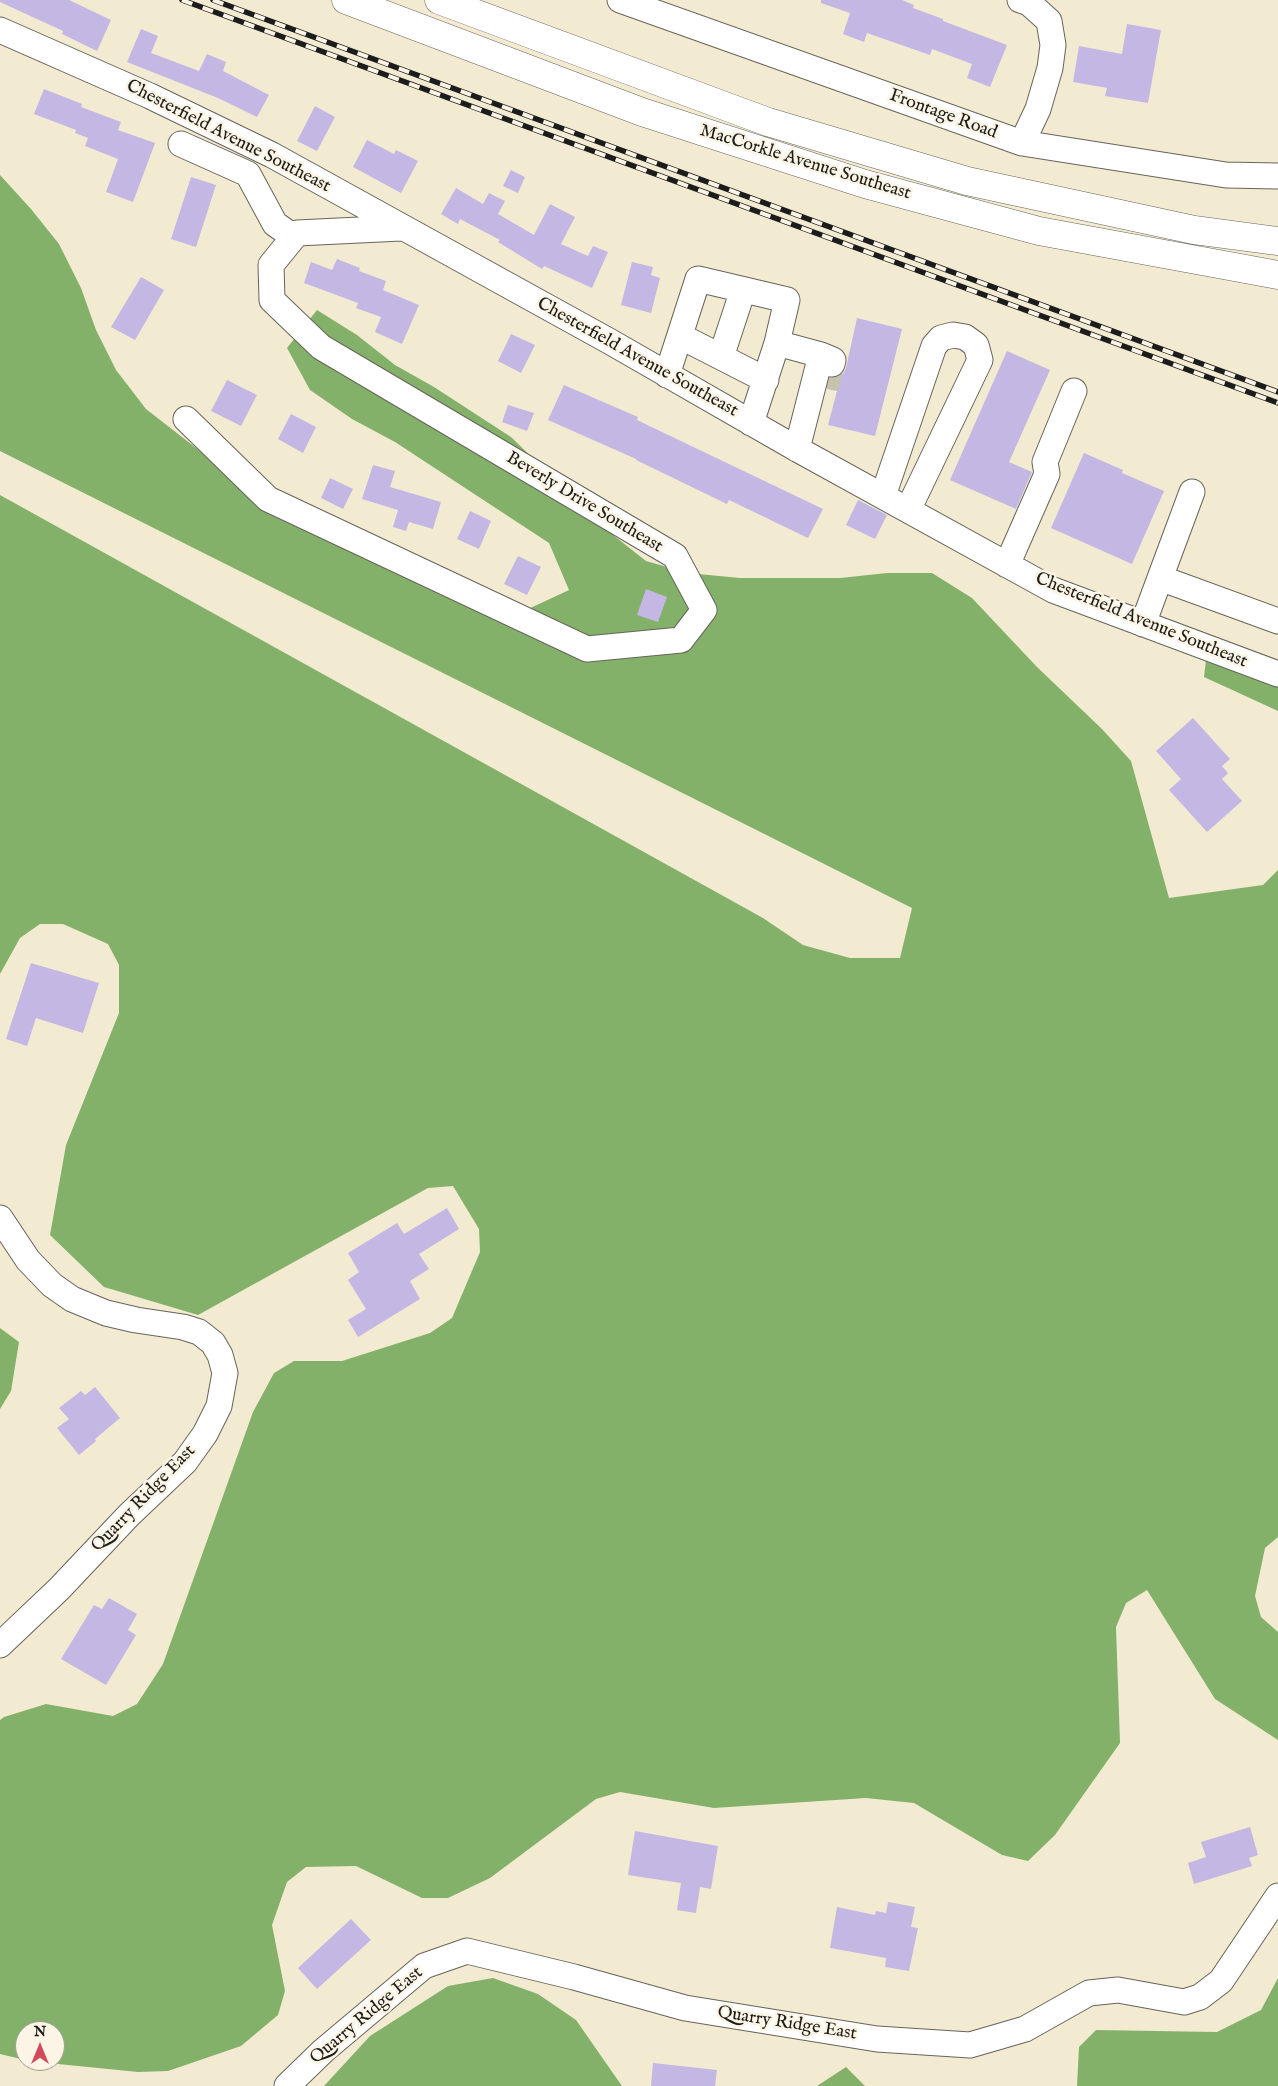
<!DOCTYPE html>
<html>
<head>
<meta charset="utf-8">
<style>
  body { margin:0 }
  #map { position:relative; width:1278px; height:2086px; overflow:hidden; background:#f2ebd1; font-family:"IM FELL English",serif }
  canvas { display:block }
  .north { position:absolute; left:15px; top:2021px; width:50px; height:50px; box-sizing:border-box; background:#fcf5e5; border:1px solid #a29e95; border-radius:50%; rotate:0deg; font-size:14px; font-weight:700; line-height:20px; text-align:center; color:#1c1c1c }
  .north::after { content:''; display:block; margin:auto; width:18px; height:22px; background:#d1495b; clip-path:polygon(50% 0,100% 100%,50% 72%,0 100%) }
</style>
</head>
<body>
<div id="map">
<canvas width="1278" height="2086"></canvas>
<div class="north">N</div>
</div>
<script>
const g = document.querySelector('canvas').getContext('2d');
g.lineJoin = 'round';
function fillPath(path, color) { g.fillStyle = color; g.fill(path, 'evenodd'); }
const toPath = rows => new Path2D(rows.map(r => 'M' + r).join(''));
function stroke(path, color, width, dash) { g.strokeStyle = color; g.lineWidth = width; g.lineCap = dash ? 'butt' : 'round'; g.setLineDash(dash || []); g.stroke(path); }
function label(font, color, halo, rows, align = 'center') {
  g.font = font + ' "IM FELL English",serif'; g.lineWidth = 5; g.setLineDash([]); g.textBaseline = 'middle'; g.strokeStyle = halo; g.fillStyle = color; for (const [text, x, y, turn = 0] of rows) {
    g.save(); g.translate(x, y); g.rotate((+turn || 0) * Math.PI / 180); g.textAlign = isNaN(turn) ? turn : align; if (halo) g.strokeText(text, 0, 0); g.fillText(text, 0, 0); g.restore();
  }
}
const forest = toPath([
  [0,175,31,209,59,244,81,288,96,330,116,370,146,409,223,469,526,610,569,590,549,543,395,442,352,419,310,390,287,348,317,310,357,335,395,365,434,387,511,437,608,531,646,561,688,573,740,578,840,578,887,573,932,573,972,598,1037,667,1102,729,1131,761,1169,898,1263,885,1278,870,1278,1537,1265,1548,1255,1596,1261,1617,1278,1632,1278,1740,1215,1699,1147,1590,1126,1603,1116,1627,1120,1743,1055,1835,1028,1861,1002,1855,914,1803,866,1798,714,1808,620,1792,596,1799,490,1878,448,1898,422,1898,356,1866,306,1867,287,1882,272,1925,285,1991,278,2015,241,2046,168,2071,138,2072,28,2061,55,2061,55,2031,25,2031,25,2060,0,2054,0,1720,4,1717,46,1704,113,1716,137,1704,163,1664,253,1412,274,1373,294,1361,342,1361,430,1333,452,1318,480,1252,479,1229,453,1186,428,1188,198,1315,104,1287,50,1235,66,1145,119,1013,119,965,108,944,63,924,40,924,20,938,0,974,0,495,763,918,803,945,850,958,900,958,912,908,0,451],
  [1206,660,1278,684,1278,711,1204,677],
  [0,1328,19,1342,11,1391,0,1409],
  [493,1978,538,1994,576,2020,622,2086,324,2086,370,2036,448,1986],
  [1278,1978,1278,2086,1077,2086,1079,2047,1096,2030,1217,2032,1261,2010],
  [846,2067,865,2086,817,2086]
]);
const building = toPath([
  [0,0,69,0,111,20,97,51,62,34,63,31,0,2],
  [821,0,902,0,914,5,913,8,943,19,943,21,1007,45,990,87,967,78,972,64,932,49,930,55,867,33,864,42,843,34,850,13,821,3],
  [1127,24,1161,30,1148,103,1105,96,1107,88,1073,82,1079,46,1122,54],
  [141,29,158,36,151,53,199,71,207,54,226,62,223,71,269,95,257,117,218,98,127,62],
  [44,89,82,104,81,107,121,122,118,130,155,143,133,202,106,192,118,159,85,146,88,138,75,133,76,130,34,114],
  [315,106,335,117,317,151,297,141],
  [367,140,394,154,396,150,418,161,401,193,353,167],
  [511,170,525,177,518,193,503,186],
  [191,177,216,185,196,247,171,239],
  [456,188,483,204,489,193,505,201,498,214,534,235,550,204,575,217,561,244,588,256,593,246,608,252,592,288,544,266,542,269,498,242,500,240,460,219,458,224,441,214],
  [337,259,360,268,359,271,386,281,383,290,419,305,402,344,375,332,381,317,356,308,358,303,304,283,311,262,332,270],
  [632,262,653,267,651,275,660,278,651,313,621,305],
  [141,277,164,290,135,340,111,327],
  [857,318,902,329,875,436,828,425,837,391,827,389,830,378,843,374,846,368],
  [511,334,535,345,521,373,498,361],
  [1007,351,1050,370,1009,462,1032,472,1016,509,950,480],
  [227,380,257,395,241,426,211,411],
  [564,385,638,417,637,420,823,509,808,538,729,500,727,504,636,460,636,459,548,420],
  [508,405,534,413,527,431,502,422],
  [291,414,316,427,303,453,278,439],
  [1084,453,1123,470,1122,473,1164,491,1132,564,1051,528],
  [373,465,395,471,390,487,441,502,433,529,409,522,406,531,393,527,398,510,362,499],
  [330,478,353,489,343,509,321,498],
  [858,500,887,515,875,539,846,525],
  [470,511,491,521,479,549,457,539],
  [518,556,541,567,527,595,504,584],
  [646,589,667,597,658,622,637,615],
  [1193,718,1230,759,1222,766,1228,773,1222,779,1242,801,1207,832,1169,790,1181,779,1156,751],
  [31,963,99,983,83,1033,36,1018,27,1046,6,1039],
  [447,1208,459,1229,419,1254,429,1269,410,1281,420,1299,358,1337,348,1320,366,1309,348,1280,359,1272,348,1253,397,1223,404,1234],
  [95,1387,120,1418,95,1439,96,1441,79,1455,57,1428,69,1419,59,1408,81,1391,85,1395],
  [109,1598,137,1614,128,1630,136,1635,106,1685,61,1659,94,1605,102,1609],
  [1250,1827,1258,1855,1249,1858,1252,1866,1194,1884,1188,1863,1206,1857,1201,1842],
  [635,1831,718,1846,711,1889,700,1887,696,1913,677,1910,681,1883,628,1875],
  [888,1902,915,1907,911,1927,918,1928,909,1971,885,1967,886,1958,830,1948,837,1907,875,1915,876,1911,886,1913],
  [351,1919,371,1940,317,1989,298,1968],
  [653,2063,717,2070,715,2086,651,2086]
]);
const minorTunnel = toPath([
  [826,388,830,371]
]);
const minor = toPath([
  [620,0,1022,143,1226,175,1278,176],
  [1020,0,1029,3,1049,21,1053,45,1050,68,1038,109,1022,143],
  [0,30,150,96,272,155,609,341,797,449,1053,590,1278,674],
  [181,144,248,174,275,224,294,237],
  [680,336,766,380],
  [777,343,821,355,833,360,832,364],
  [721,357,743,290],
  [667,375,698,279,787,300,777,343,751,423],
  [186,419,268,499,587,649,681,640,704,610,675,556,321,347,272,300,271,265,297,233,401,228],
  [797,449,821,355],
  [883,496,934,346,941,338,953,335,965,337,976,345,980,360,908,510],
  [1007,565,1047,474,1045,462,1074,391],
  [1160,578,1192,492],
  [1143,624,1160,578,1278,621],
  [0,1218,28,1260,52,1285,72,1299,106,1313,136,1320,183,1327,199,1332,213,1343,220,1355,225,1373,219,1406,205,1434,185,1462,129,1515,59,1589,0,1645],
  [287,2086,323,2051,424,1966,467,1951,574,1977,685,2008,877,2039,970,2045,1025,2029,1089,1993,1118,1990,1184,2002,1200,1997,1221,1981,1278,1896]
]);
const major = toPath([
  [346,0,642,112,865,184,1039,231,1278,275],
  [439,0,768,122,967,181,1194,230,1278,241]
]);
const rail = toPath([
  [182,0,1278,403],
  [213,0,1278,392]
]);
const streetNames = [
  ["Frontage Road",943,115,20],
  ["Chesterfield Avenue Southeast",228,137,27],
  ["MacCorkle Avenue Southeast",805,163,17],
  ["Chesterfield Avenue Southeast",637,358,29],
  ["Beverly Drive Southeast",584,503,31],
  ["Chesterfield Avenue Southeast",1141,621,22],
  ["Quarry Ridge East",144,1499,-46],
  ["Quarry Ridge East",367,2016,-40],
  ["Quarry Ridge East",787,2024,9]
];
fillPath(forest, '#84b16a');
fillPath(building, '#c5b7e4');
stroke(minorTunnel, '#c7c2ad', 25, [25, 12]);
stroke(minor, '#67645b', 27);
stroke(major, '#67645b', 29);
stroke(minor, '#fff', 25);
stroke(major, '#fff', 28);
stroke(rail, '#1c1c1c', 5.5);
stroke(rail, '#fcf5e5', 4, [11]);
label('18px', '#1c1c1c', '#fcf5e5', streetNames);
</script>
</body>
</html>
